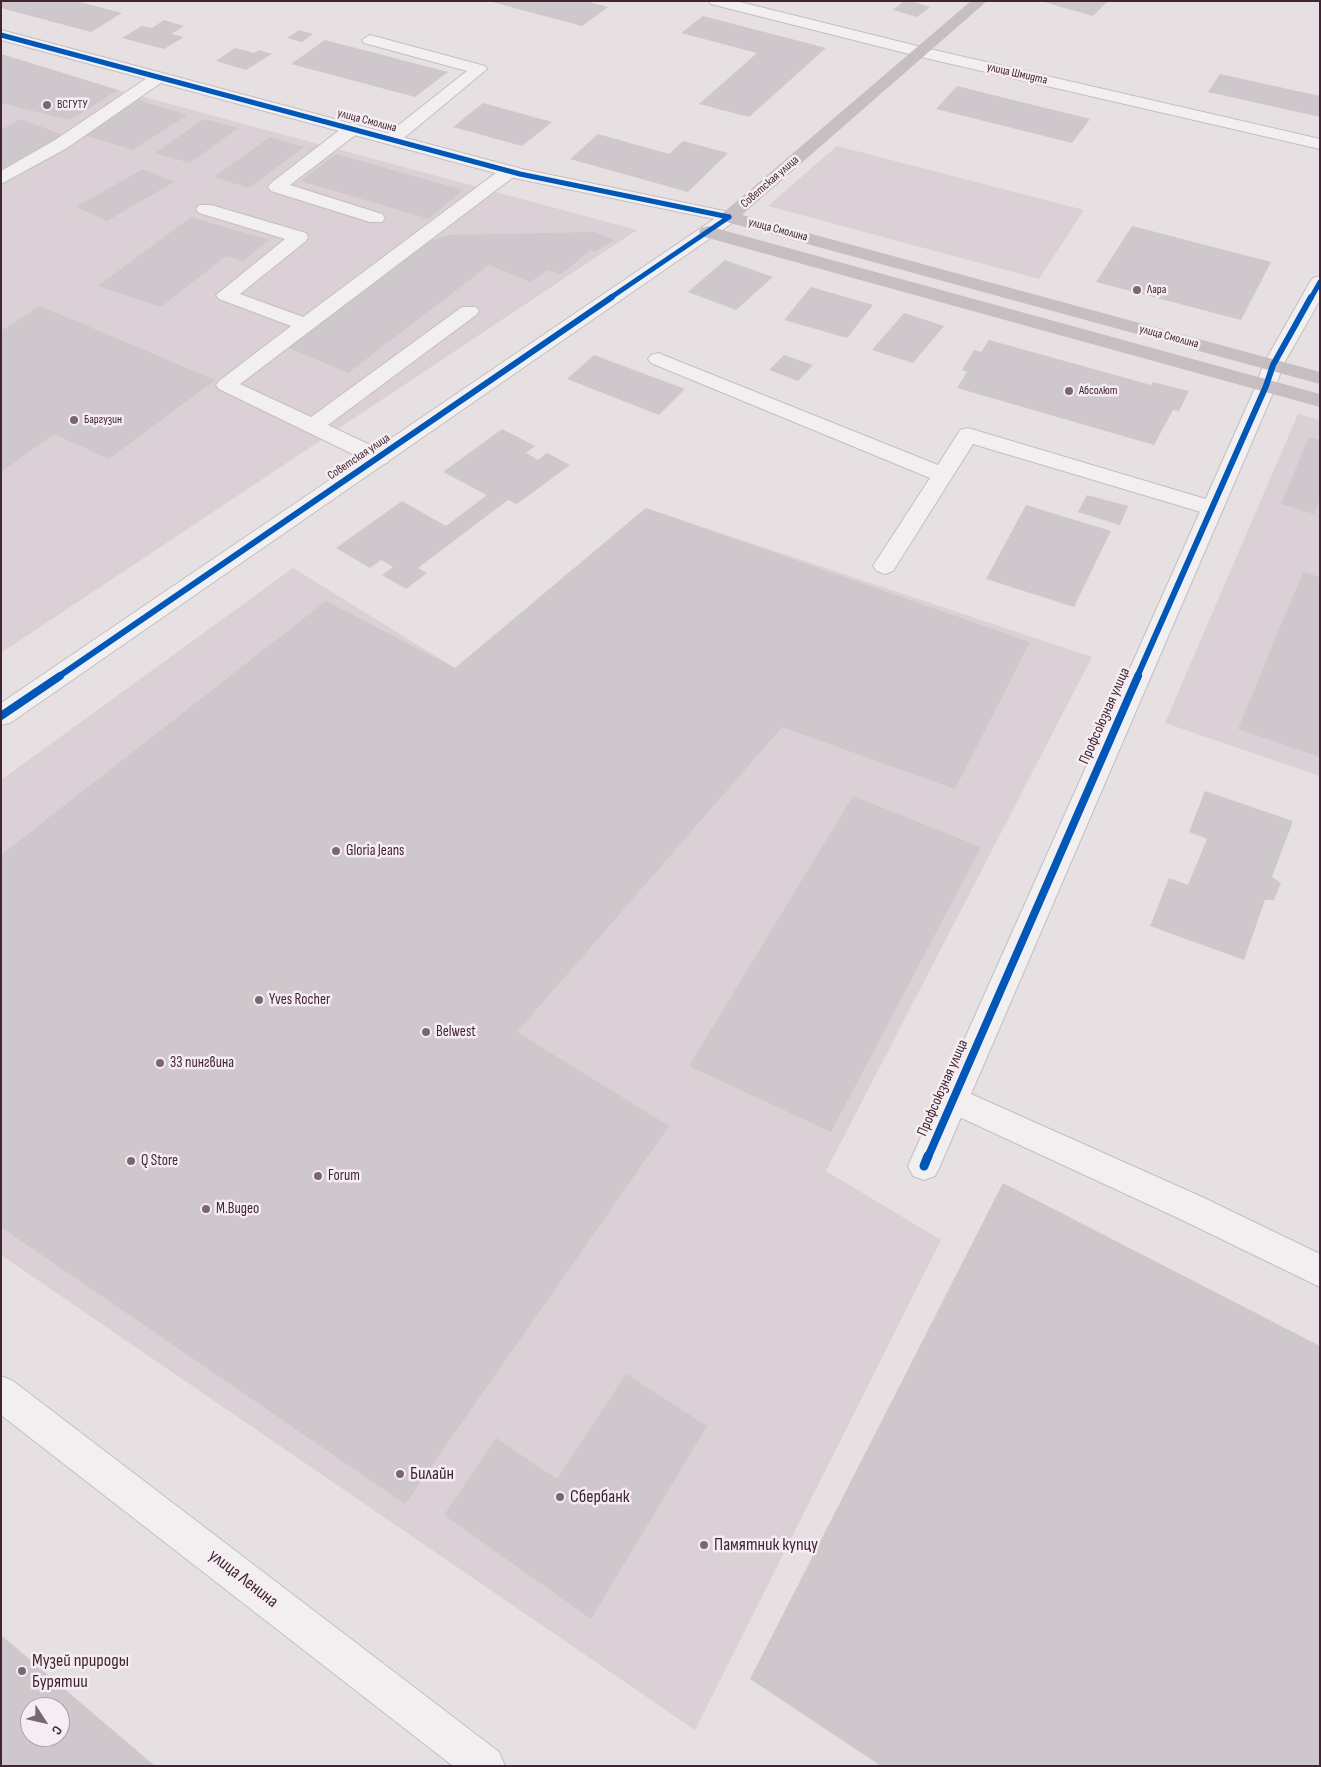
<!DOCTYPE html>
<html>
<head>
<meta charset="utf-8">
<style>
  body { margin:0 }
  #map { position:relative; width:1321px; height:1767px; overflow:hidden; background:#e6e0e3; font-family:"Sofia Sans Condensed",sans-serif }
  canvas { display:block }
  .frame { position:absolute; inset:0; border:2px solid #402633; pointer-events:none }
  .north { position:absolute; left:20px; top:1697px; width:50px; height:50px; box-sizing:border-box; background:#f6edf2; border:1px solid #ad9da6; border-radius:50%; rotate:125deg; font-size:14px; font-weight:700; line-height:20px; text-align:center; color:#402633 }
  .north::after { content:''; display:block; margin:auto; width:18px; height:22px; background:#7a6771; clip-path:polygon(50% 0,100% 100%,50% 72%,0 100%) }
</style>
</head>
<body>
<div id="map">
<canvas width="1321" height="1767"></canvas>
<div class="frame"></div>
<div class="north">С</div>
</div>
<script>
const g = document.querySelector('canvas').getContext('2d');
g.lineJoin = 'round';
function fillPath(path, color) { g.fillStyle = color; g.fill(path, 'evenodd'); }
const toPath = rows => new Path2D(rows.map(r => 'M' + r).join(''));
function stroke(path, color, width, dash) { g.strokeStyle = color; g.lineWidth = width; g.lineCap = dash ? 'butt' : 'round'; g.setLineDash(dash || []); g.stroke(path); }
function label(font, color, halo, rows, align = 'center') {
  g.font = font + ' "Sofia Sans Condensed",sans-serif'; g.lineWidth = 5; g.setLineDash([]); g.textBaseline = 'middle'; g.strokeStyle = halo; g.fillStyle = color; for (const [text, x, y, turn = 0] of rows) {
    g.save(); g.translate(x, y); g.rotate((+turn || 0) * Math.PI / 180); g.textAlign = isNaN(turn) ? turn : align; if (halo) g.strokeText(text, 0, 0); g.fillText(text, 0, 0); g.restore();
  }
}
const built = toPath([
  [1,54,118,90,637,230,1,653],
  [837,146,1084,210,1039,279,768,206],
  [1298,414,1320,420,1320,776,1165,723],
  [646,508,1092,657,826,1171,941,1240,695,1730,1,1255,1,780,293,568,455,668]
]);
const building = toPath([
  [1,1,76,1,122,13,91,32,1,8],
  [585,1,608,7,582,26,492,2],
  [904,1,911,1,930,7,917,17,893,10],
  [1040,1,1108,1,1093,16],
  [703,16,826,48,749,117,699,104,757,53,681,33],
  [164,20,184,26,171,34,184,37,164,49,122,38,142,26,152,28],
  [299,30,313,34,302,42,287,38],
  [325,40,448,72,415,97,291,64],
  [235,48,254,53,259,50,272,54,246,70,216,61],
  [1,54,118,90,70,120,1,103],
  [1220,74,1320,96,1320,117,1208,92],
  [957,86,1090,119,1072,143,936,109],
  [135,99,187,115,133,150,81,134],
  [483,103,552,122,522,146,453,127],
  [21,119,65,136,1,171,1,130],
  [204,119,238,128,190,163,155,153],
  [598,134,669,154,683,141,728,153,688,192,570,159],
  [270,137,304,147,249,188,214,177],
  [336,154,463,190,429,219,301,181],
  [143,169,174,182,107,221,76,207],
  [191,217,269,240,243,261,226,256,161,307,98,286],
  [1132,226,1271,262,1241,320,1096,282],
  [594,232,614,240,595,252,591,250,561,274,548,270,530,282,489,265,348,373,284,346,427,242,448,235],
  [725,260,773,277,736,310,688,292],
  [811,287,873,305,847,338,784,320],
  [40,306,215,380,109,459,54,434,1,472,1,331],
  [904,313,944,326,913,363,872,350],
  [989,340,1151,385,1153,382,1189,391,1179,411,1173,410,1154,445,957,388,967,372,962,370,974,350,981,352],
  [594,355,685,389,659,415,567,379],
  [784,355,813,365,798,381,769,370],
  [502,429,535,446,526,453,538,460,547,453,570,465,517,504,508,500,418,568,427,573,406,589,382,575,393,567,381,560,370,568,336,548,402,501,446,526,487,495,443,472],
  [1309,437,1320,440,1320,500,1314,514,1281,504],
  [1087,495,1128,506,1120,525,1078,512],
  [1026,505,1111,531,1074,607,986,579],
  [646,508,1030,642,955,789,782,727,517,1032,669,1126,405,1504,1,1227,1,855,326,601,455,668],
  [1303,572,1320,577,1320,757,1238,729],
  [1205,791,1293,821,1272,877,1281,883,1274,900,1265,900,1244,960,1150,926,1169,878,1188,885,1207,839,1189,832],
  [853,796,981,847,831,1132,689,1066],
  [1003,1183,1320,1346,1320,1766,881,1766,750,1679],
  [626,1374,707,1426,591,1619,444,1515,496,1438,557,1479],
  [1,1635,155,1766,1,1766],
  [30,1707,60,1707,60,1737,30,1737]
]);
const service = toPath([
  [370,35,485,66,487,69,398,143,386,143,383,139,386,135,467,71,364,43,362,40,370,35],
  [159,72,167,77,165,80,67,148,1,184,1,171,55,140,153,74,159,72],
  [352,124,358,125,361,129,358,133,290,185,382,214,385,218,382,222,370,222,271,191,268,187,271,183,346,125,352,124],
  [510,166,516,167,519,171,516,175,240,384,311,417,462,307,476,307,479,311,476,315,328,425,387,453,390,458,387,463,379,465,371,463,219,389,216,385,219,381,291,326,219,299,216,295,285,239,199,213,196,209,199,205,211,205,306,233,308,237,306,241,240,294,303,317,504,167,510,166],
  [658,353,938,465,960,430,968,428,1219,503,1222,508,1219,513,1211,515,973,444,893,571,885,574,877,571,873,566,930,478,651,363,648,359,651,355,658,353],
  [953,1086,1202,1197,1320,1254,1320,1287,1180,1219,942,1109,938,1099,942,1089,953,1086]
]);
const minor = toPath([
  [709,1,736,1,921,47,1320,139,1320,149,921,57,711,4,709,1],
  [1,30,522,169,729,212,735,213,738,217,735,221,729,222,514,178,1,40,1,30],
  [1320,276,1320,300,1283,365,1276,386,940,1166,935,1176,924,1180,913,1176,908,1166,1256,386,1263,365,1310,282,1313,278,1320,276]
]);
const tertiary = toPath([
  [729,212,735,213,738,217,735,221,10,723,1,725,1,703,723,213,729,212],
  [1,1376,13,1381,499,1752,505,1766,453,1766,1,1415,1,1376]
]);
const secondary = toPath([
  [971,1,987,1,742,215,1320,372,1320,384,723,221,720,217,723,213,971,1],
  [708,226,1320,394,1320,407,701,236,699,232,701,228,708,226]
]);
const cyclewayFar3 = toPath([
  [1,35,520,174,729,217],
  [610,298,729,217],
  [1311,298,1320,282]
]);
const cyclewayFar2 = toPath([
  [58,677,612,297],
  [1137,677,1266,386,1273,365,1311,297]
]);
const cyclewayFar1 = toPath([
  [1,716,60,676],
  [928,1157,1138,676]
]);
const cycleway = toPath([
  [924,1166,928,1156]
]);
const markers = [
  [47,105,5,"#7a6771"],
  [1137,290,5,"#7a6771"],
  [1069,391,5,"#7a6771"],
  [74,420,5,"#7a6771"],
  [336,851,5,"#7a6771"],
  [259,1000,5,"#7a6771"],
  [426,1032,5,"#7a6771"],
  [160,1063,5,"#7a6771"],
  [131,1161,5,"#7a6771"],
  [318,1176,5,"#7a6771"],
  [206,1209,5,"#7a6771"],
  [400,1474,5,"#7a6771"],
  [560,1497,5,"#7a6771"],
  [704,1545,5,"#7a6771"],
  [22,1671,5,"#7a6771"]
];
const farStreetnames = [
  ["улица Шмидта",1017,74,13],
  ["улица Смолина",367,121,15],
  ["Советская улица",770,182,-41],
  ["улица Смолина",778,230,15],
  ["улица Смолина",1169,337,15],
  ["Советская улица",359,457,-34]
];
const farPoinames = [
  ["ВСГУТУ",57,105],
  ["Лара",1147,290],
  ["Абсолют",1079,391],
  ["Баргузин",84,420]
];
const streetNames = [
  ["Профсоюзная улица",1105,716,-66],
  ["Профсоюзная улица",943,1088,-66]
];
const poiNames = [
  ["Gloria Jeans",346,851],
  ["Yves Rocher",269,1000],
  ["Belwest",436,1032],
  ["33 пингвина",170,1063],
  ["Q Store",141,1161],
  ["Forum",328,1176],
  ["М.Видео",216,1209]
];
const nearPoinames = [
  ["Билайн",410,1474],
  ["Сбербанк",570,1497],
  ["Памятник купцу",714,1545],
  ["Музей природы",32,1661],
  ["Бурятии",32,1682]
];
const nearStreetnames = [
  ["улица Ленина",243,1579,38]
];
fillPath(built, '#dbd0d5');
fillPath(building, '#cec7cb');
stroke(service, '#c4bec1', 2);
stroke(minor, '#c4bec1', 2);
stroke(tertiary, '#c4bec1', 2);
fillPath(service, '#f2eff1');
fillPath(minor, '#f2eff1');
fillPath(tertiary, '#f2eff1');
fillPath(secondary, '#c6bec2');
stroke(cyclewayFar3, '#0057b8', 5);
stroke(cyclewayFar2, '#0057b8', 6);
stroke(cyclewayFar1, '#0057b8', 8);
stroke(cycleway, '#0057b8', 9);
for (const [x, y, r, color] of markers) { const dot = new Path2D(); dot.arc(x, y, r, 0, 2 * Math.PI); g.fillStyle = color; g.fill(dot); stroke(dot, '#f6edf2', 2); }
label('12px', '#402633', '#f6edf2', farStreetnames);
label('12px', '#402633', '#f6edf2', farPoinames, 'left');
label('15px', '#402633', '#f6edf2', streetNames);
label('15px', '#402633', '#f6edf2', poiNames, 'left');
label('18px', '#402633', '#f6edf2', nearPoinames, 'left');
label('18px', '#402633', '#f6edf2', nearStreetnames);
</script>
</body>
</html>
